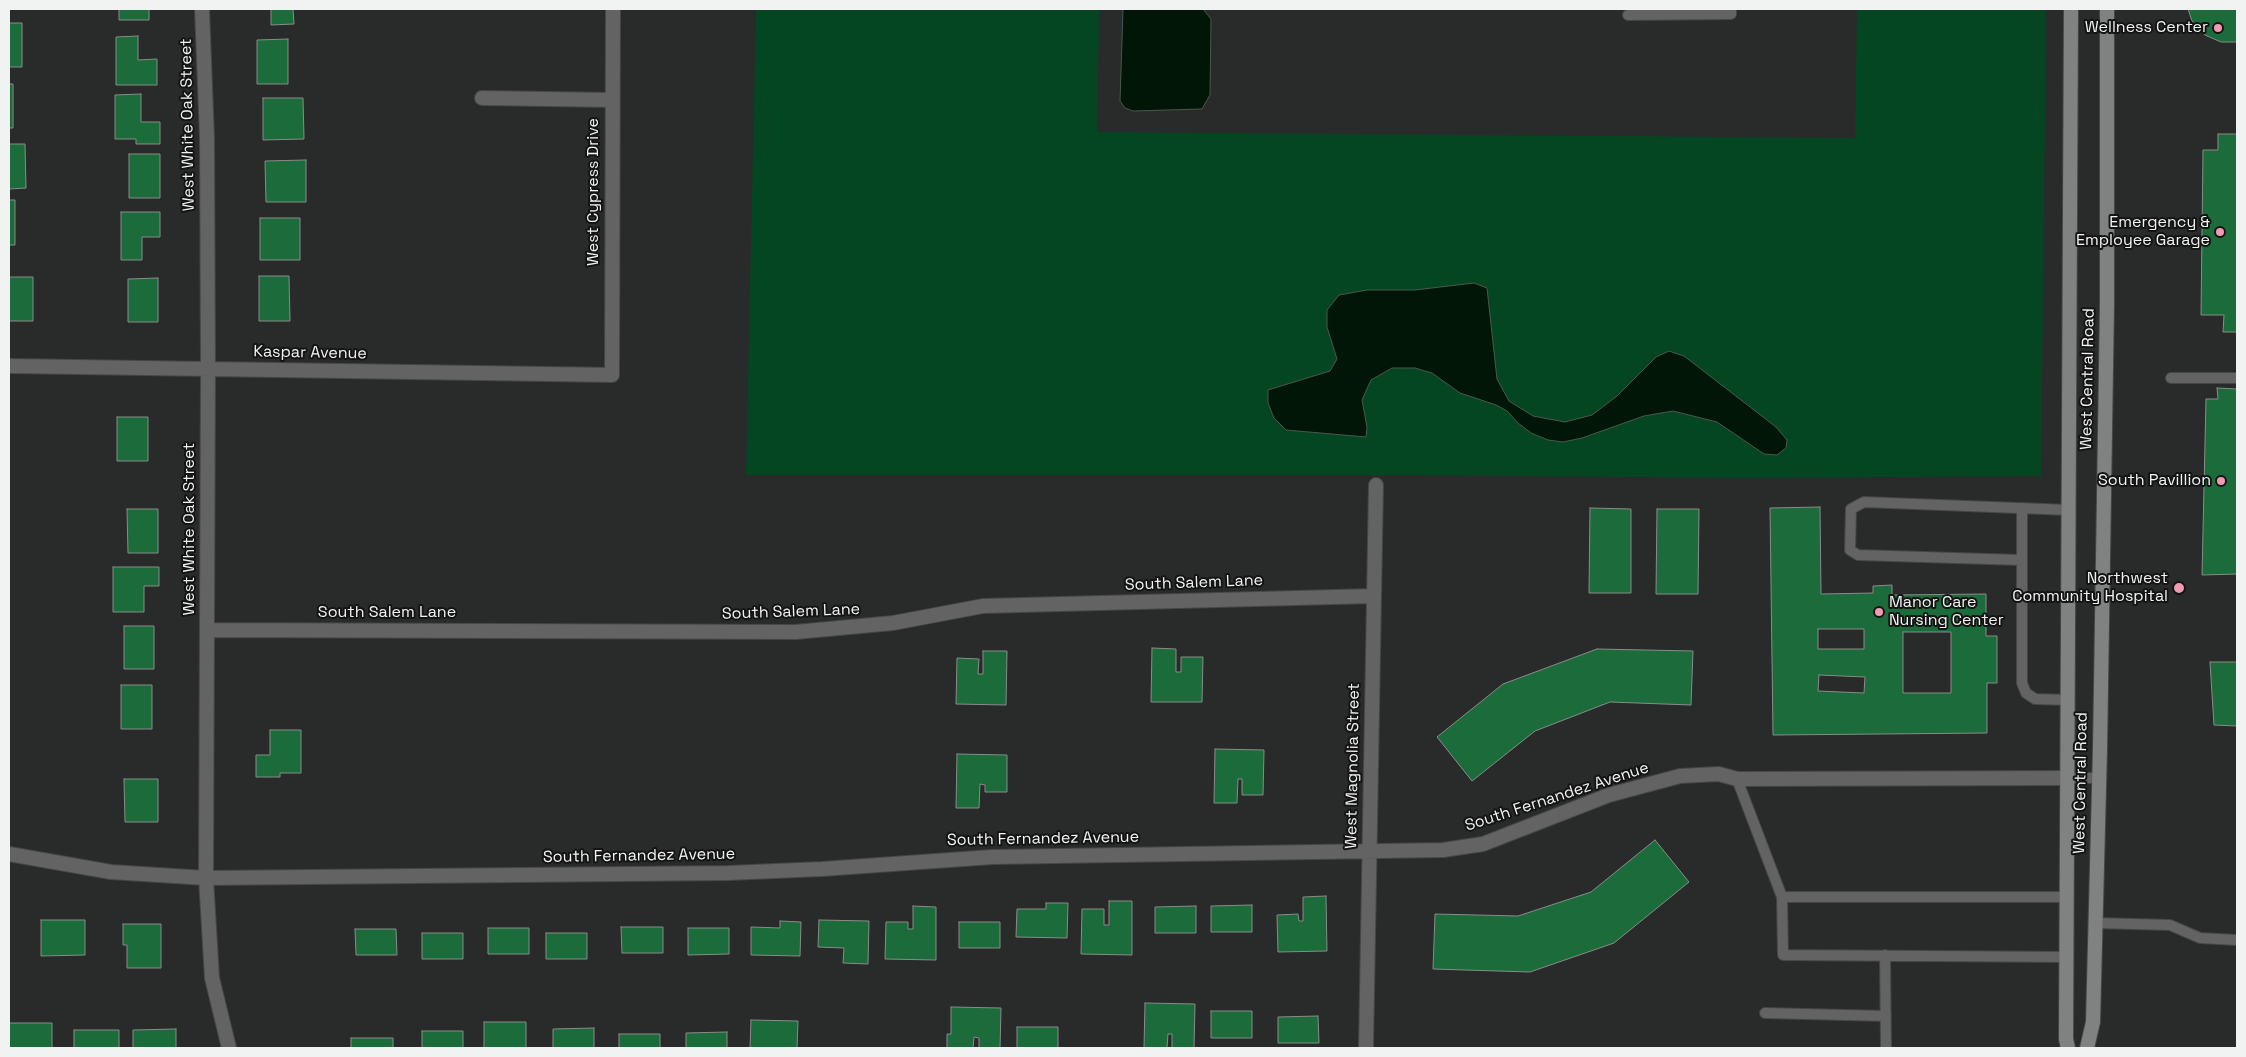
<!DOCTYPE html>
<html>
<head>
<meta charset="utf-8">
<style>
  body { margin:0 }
  #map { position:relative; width:2246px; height:1057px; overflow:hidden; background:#292b2a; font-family:"Space Grotesk",sans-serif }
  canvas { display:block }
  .frame { position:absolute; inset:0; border:10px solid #f1f3f2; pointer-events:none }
</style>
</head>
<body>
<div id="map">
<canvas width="2246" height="1057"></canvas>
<div class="frame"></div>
</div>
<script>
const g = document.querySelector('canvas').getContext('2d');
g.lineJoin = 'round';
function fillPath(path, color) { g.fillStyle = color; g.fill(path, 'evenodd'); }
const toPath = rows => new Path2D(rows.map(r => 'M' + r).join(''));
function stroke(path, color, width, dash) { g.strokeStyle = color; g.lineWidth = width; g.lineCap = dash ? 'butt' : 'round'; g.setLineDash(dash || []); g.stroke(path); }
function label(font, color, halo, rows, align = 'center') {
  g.font = font + ' "Space Grotesk",sans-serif'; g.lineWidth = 4; g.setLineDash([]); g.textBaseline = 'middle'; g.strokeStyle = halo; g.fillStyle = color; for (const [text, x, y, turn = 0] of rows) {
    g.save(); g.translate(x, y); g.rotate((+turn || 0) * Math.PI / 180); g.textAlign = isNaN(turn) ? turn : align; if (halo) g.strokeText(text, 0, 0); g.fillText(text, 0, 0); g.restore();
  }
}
const green = toPath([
  [756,9,1099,9,1097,132,1855,138,1857,9,2046,9,2041,476,1743,478,1408,475,746,475]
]);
const water = toPath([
  [1123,9,1203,9,1211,19,1210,95,1202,109,1133,111,1125,108,1120,101,1123,9],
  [1474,283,1487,288,1497,379,1509,401,1533,416,1565,422,1592,415,1617,396,1656,357,1669,351,1684,356,1776,427,1787,440,1786,448,1777,455,1764,454,1717,422,1673,411,1644,416,1582,438,1563,442,1548,440,1531,433,1518,423,1507,411,1496,405,1460,393,1432,373,1415,368,1392,368,1371,380,1362,400,1367,427,1366,437,1286,430,1274,418,1268,403,1268,390,1330,371,1337,359,1327,327,1327,310,1339,295,1367,290,1415,290,1474,283]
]);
const building = toPath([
  [119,9,149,9,149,20,119,20,119,9],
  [271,9,293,9,294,24,271,25,271,9],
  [2188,9,2237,9,2237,42,2221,42,2205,35,2192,21,2188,9],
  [9,23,22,23,22,67,9,67,9,23],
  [138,36,138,60,157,59,157,85,116,85,116,37,138,36],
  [288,39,288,84,257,84,257,40,288,39],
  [9,84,13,84,13,128,9,128,9,84],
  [141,94,141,122,160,122,160,144,136,144,136,139,115,139,115,95,141,94],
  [263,98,303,98,304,139,263,140,263,98],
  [2218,134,2237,134,2237,332,2223,332,2224,315,2201,315,2203,150,2218,150,2218,134],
  [9,144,25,144,26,188,9,189,9,144],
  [129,154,160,154,160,198,129,198,129,154],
  [306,160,306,202,266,202,265,161,306,160],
  [9,200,15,200,15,245,9,245,9,200],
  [121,212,160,212,160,237,142,237,142,260,121,260,121,212],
  [260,218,300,218,300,260,260,260,260,218],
  [259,276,289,276,290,321,259,321,259,276],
  [9,277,33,277,33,321,9,321,9,277],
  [158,278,158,322,128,322,128,279,158,278],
  [2217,388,2237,389,2237,574,2202,575,2206,399,2218,399,2217,388],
  [117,417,148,417,148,461,117,461,117,417],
  [1820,507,1821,594,1873,593,1873,586,1892,585,1892,595,1986,594,1986,636,1997,636,1997,683,1987,683,1987,733,1773,735,1770,508,1820,507],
  [1818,629,1864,629,1864,649,1818,649,1818,629],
  [1903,632,1951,632,1951,693,1903,693,1903,632],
  [1819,675,1865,677,1864,693,1818,691,1819,675],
  [1590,508,1631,509,1631,593,1589,593,1590,508],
  [127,509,158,509,158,553,128,553,127,509],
  [1657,509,1699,509,1698,594,1656,594,1657,509],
  [113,567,159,567,159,586,144,586,144,612,113,612,113,567],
  [124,626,154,626,154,669,124,669,124,626],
  [1152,648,1176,649,1176,672,1181,672,1181,657,1203,657,1202,702,1151,702,1152,648],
  [1597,649,1693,651,1691,705,1610,702,1535,731,1472,781,1437,737,1503,684,1597,649],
  [983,651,1007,651,1006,705,956,704,957,658,979,659,978,674,983,674,983,651],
  [2210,662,2237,662,2237,726,2214,725,2210,662],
  [121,685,152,685,152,729,121,729,121,685],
  [270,730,301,730,301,773,280,773,280,777,256,777,256,755,270,755,270,730],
  [1215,749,1264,750,1263,795,1242,795,1242,779,1238,779,1237,803,1214,803,1215,749],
  [957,754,1007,755,1007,792,985,792,985,785,980,784,979,808,956,808,957,754],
  [124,779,158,779,158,822,125,822,124,779],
  [1655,840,1689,882,1614,943,1530,972,1433,969,1435,914,1518,916,1591,892,1655,840],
  [1326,896,1327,951,1278,952,1277,915,1298,914,1299,921,1303,921,1303,897,1326,896],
  [1109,901,1132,901,1132,955,1081,954,1082,909,1104,909,1104,925,1109,925,1109,901],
  [1046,903,1068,903,1067,938,1016,937,1017,909,1046,909,1046,903],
  [1252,905,1252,932,1211,932,1211,906,1252,905],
  [913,906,936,907,936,960,885,959,886,922,908,922,908,929,913,929,913,906],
  [1196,906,1196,933,1155,933,1155,907,1196,906],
  [41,920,85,920,85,955,41,956,41,920],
  [819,920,869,921,868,964,843,963,844,948,818,947,819,920],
  [780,921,801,922,800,956,751,955,751,927,780,928,780,921],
  [959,922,1000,922,1000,948,959,948,959,922],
  [123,924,161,924,161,968,127,968,127,945,123,945,123,924],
  [621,927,663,927,663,953,622,953,621,927],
  [488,928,529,928,529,954,488,954,488,928],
  [688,928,729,928,729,954,688,955,688,928],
  [355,929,396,929,397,955,356,955,355,929],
  [422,933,463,933,463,959,422,959,422,933],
  [546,933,587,933,587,959,546,959,546,933],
  [1145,1003,1195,1004,1194,1048,1172,1048,1172,1034,1168,1034,1167,1048,1144,1048,1145,1003],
  [951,1007,1001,1008,1000,1048,979,1048,979,1038,974,1037,973,1048,947,1048,947,1034,951,1034,951,1007],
  [1211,1011,1252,1011,1252,1038,1211,1038,1211,1011],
  [1318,1016,1319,1043,1278,1043,1278,1017,1318,1016],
  [751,1020,798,1021,797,1048,750,1048,751,1020],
  [484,1022,526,1022,526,1048,484,1048,484,1022],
  [9,1023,52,1023,52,1048,9,1048,9,1023],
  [1017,1027,1058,1027,1058,1048,1017,1048,1017,1027],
  [594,1028,594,1048,553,1048,553,1029,594,1028],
  [176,1029,176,1048,133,1048,133,1030,176,1029],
  [74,1030,119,1030,119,1048,74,1048,74,1030],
  [422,1031,463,1031,463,1048,422,1048,422,1031],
  [727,1032,727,1048,686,1048,686,1033,727,1032],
  [619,1034,660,1034,660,1048,619,1048,619,1034],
  [351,1038,393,1038,393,1048,351,1048,351,1038]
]);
const service = toPath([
  [1628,15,1731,14,1731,9],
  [2171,378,2237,378],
  [2022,508,2022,683,2026,693,2035,699,2069,700],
  [2021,560,1858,555,1850,550,1851,509,1864,502,2069,510],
  [2068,778,2099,778],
  [1737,779,1782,897,2067,897],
  [1782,897,1783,955,2067,957],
  [2096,923,2170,925,2200,938,2237,940],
  [1885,955,1886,1048],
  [1765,1013,1886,1016]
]);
const minor = toPath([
  [202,9,207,138,208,369,206,878,212,978,229,1048],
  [482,98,612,100],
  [9,366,612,375,613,9],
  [207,630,796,632,893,623,983,606,1374,596],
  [9,854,111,872,206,878,728,873,822,869,992,857,1443,850,1483,844,1609,795,1680,776,1719,774,1737,779,2068,778],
  [1366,1048,1376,485]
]);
const secondary = toPath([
  [2068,1048,2066,1039,2071,9],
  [2087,1048,2093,1022,2100,749,2107,304,2107,9]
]);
const markers = [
  [2218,28,5,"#f19ab2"],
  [2220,232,5,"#f19ab2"],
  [2221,481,5,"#f19ab2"],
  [2179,588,6,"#f19ab2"],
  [1879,612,5,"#f19ab2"]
];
const poiNames = [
  ["Wellness Center",2208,28],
  ["Emergency &",2210,223],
  ["Employee Garage",2210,241],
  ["South Pavillion",2211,481],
  ["Northwest",2168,579],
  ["Community Hospital",2168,597],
  ["Manor Care",1889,603,"left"],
  ["Nursing Center",1889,621,"left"]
];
const streetNames = [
  ["West White Oak Street",188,125,-91],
  ["West Cypress Drive",594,192,-90],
  ["Kaspar Avenue",310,353,1],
  ["West Central Road",2088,379,-89],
  ["West White Oak Street",190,529,-90],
  ["South Salem Lane",1194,583,-2],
  ["South Salem Lane",791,612,-2],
  ["South Salem Lane",387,613],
  ["West Magnolia Street",1353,766,-89],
  ["West Central Road",2081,783,-89],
  ["South Fernandez Avenue",1557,797,-18],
  ["South Fernandez Avenue",1043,839,-1],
  ["South Fernandez Avenue",639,856,-1]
];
fillPath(green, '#044621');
fillPath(water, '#011607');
stroke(water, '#49584e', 1);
fillPath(building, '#1b6c3a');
stroke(building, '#898c8a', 1);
stroke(service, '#454746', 12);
stroke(minor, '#454746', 16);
stroke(secondary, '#454746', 16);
stroke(service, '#626362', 10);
stroke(minor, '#626362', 14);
stroke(secondary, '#808281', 14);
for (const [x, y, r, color] of markers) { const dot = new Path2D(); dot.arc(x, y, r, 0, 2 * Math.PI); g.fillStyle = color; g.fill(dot); stroke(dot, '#131413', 2); }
label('16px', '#f1f3f2', '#131413', poiNames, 'right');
label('16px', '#f1f3f2', '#131413', streetNames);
</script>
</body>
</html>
